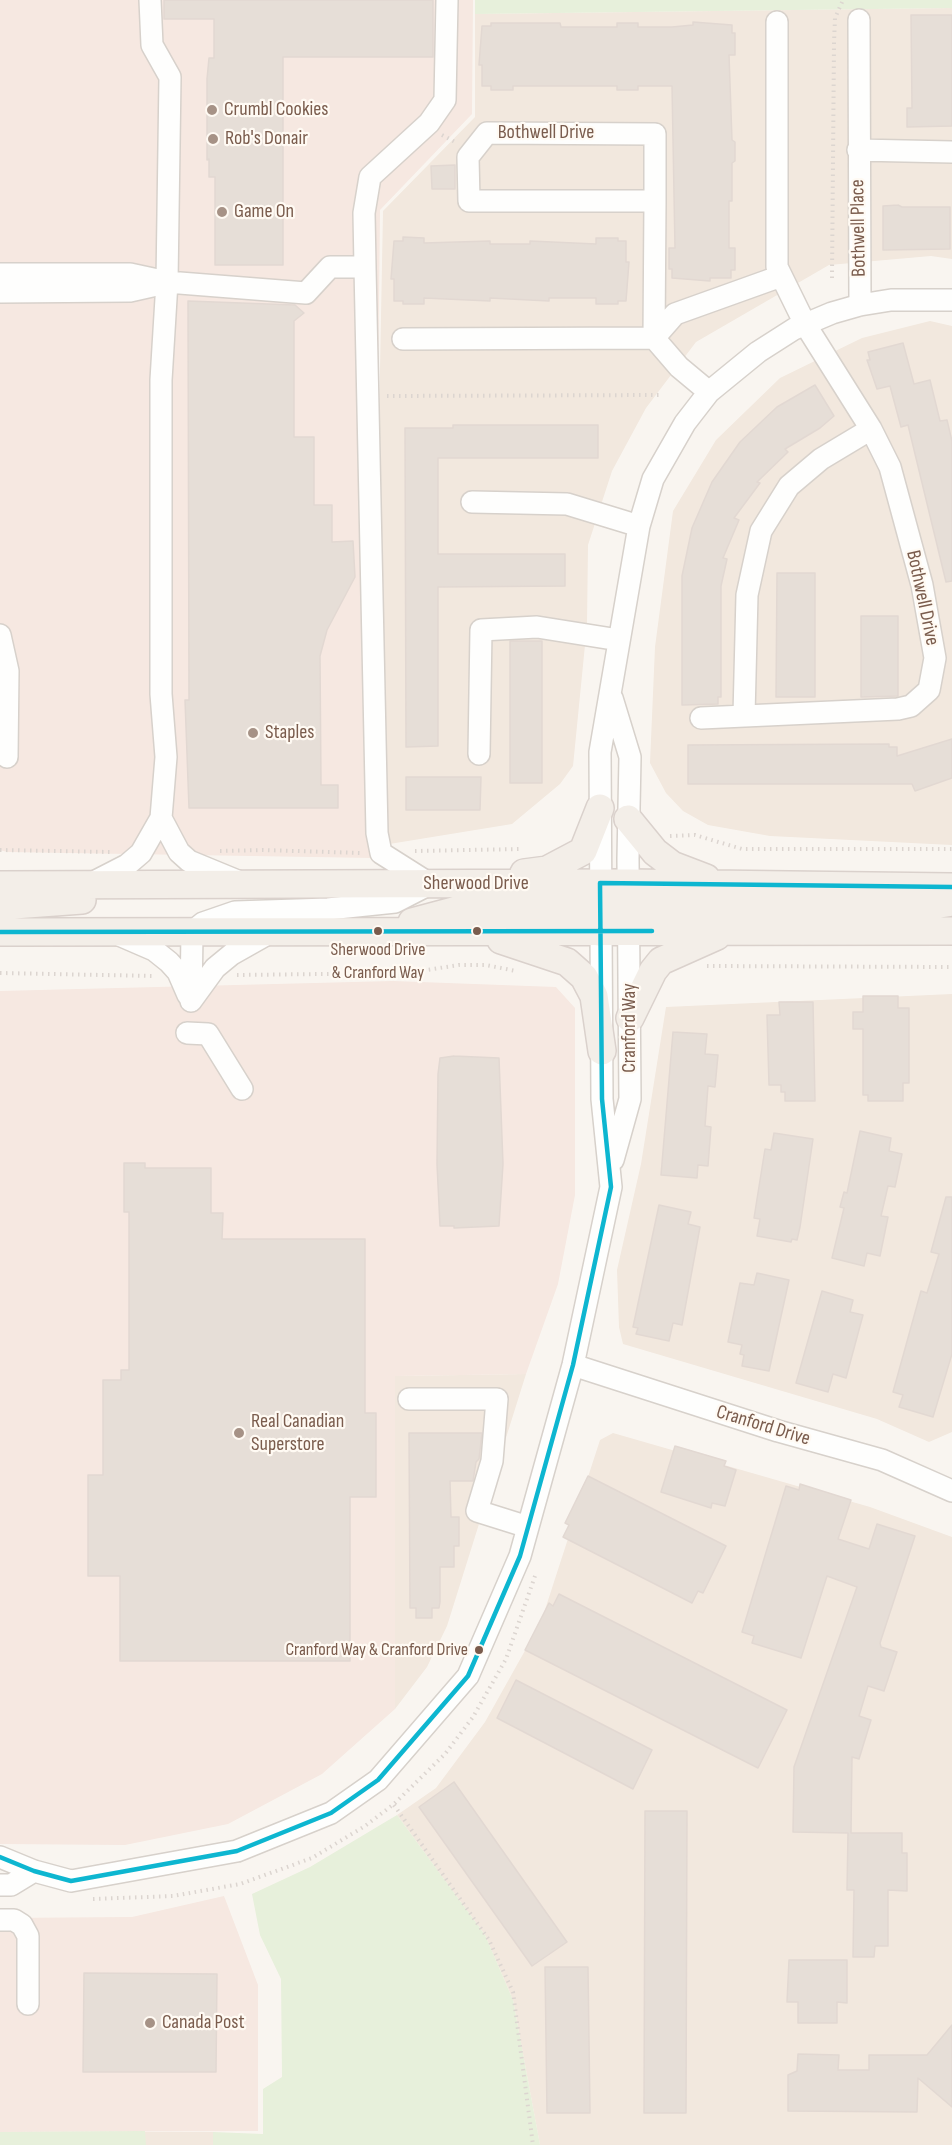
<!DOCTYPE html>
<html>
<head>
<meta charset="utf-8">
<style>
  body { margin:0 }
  canvas { display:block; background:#f9f5f0 }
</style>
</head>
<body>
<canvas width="952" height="2145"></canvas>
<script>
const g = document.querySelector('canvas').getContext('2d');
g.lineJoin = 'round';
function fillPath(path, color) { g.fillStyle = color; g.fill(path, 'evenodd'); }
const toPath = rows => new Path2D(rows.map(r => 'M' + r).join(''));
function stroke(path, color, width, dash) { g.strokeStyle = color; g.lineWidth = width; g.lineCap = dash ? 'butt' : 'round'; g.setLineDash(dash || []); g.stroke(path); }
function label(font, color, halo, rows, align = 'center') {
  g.font = font + ' "Sofia Sans Condensed",sans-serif'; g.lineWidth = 4.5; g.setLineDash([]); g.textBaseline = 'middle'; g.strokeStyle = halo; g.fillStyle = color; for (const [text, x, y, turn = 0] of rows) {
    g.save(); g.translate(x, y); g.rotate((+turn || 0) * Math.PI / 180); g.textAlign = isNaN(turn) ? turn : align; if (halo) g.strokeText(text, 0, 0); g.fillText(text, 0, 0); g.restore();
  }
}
const residential = toPath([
  [952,8,952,259,931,256,829,265,696,342,646,408,612,471,588,545,587,625,573,766,560,784,512,824,371,847,383,211,475,117,475,14],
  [930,321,952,326,952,845,770,836,708,825,683,811,666,793,650,763,655,647,673,511,716,440,780,378,862,338],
  [952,994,952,1432,929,1442,877,1419,623,1344,619,1327,617,1270,641,1164,666,1007],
  [526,1374,447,1626,427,1667,395,1709,395,1376],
  [613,1433,870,1507,952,1537,952,2145,540,2145,513,2000,485,1935,397,1815,436,1788,485,1722,541,1622,600,1440],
  [0,2132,213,2132,213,2145,0,2145]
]);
const commercial = toPath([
  [0,0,473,0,472,114,380,210,373,858,7,852,0,850],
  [393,981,556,987,575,1008,575,1195,558,1284,526,1374,395,1376,395,1709,322,1774,228,1824,125,1845,0,1844,0,991],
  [224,1896,258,1985,258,2131,0,2132,0,1918,132,1917]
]);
const green = toPath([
  [475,0,952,0,952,8,475,14],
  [397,1815,485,1935,513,2000,540,2145,213,2145,213,2132,263,2134,263,2089,282,2077,281,1979,260,1935,252,1894,310,1867],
  [145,2131,146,2145,0,2145,0,2132]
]);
const building = toPath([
  [164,0,433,0,433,57,283,57,283,265,215,265,215,177,209,177,209,159,207,160,207,79,209,58,214,58,214,19,164,19,164,0],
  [911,15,952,15,952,126,907,127,907,108,912,108,911,15],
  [693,22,732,25,732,33,735,33,735,55,729,55,732,140,735,142,735,161,732,163,732,201,729,201,729,248,735,248,735,270,731,270,731,278,710,278,710,281,672,278,672,269,669,269,669,248,675,248,672,86,638,86,638,90,617,90,617,86,513,86,513,90,491,90,491,86,482,86,482,65,479,65,482,26,491,26,491,23,560,23,561,27,617,27,617,23,638,23,638,27,672,27,693,25,693,22],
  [455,165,455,189,432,189,431,166,455,165],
  [898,205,902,207,950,207,950,249,883,250,883,206,898,205],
  [403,237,424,238,424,243,490,241,490,244,530,244,530,241,596,244,596,238,618,238,618,241,626,241,626,262,629,262,626,301,618,301,618,304,596,304,596,298,549,298,549,301,490,298,490,301,424,298,424,304,403,304,403,301,394,301,394,279,391,279,394,241,403,241,403,237],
  [188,301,295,305,304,313,294,321,294,437,314,437,314,505,332,505,332,542,353,541,355,577,327,630,320,656,321,785,338,785,338,808,189,808,185,700,189,700,188,301],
  [903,343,914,384,930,380,940,421,947,420,952,441,952,581,946,582,908,425,901,427,890,386,877,389,867,360,870,360,868,352,903,343],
  [815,385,834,416,820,428,785,449,788,452,757,482,760,483,734,518,739,520,723,558,727,559,721,586,721,697,718,697,718,704,682,705,682,576,692,528,712,482,740,442,777,407,815,385],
  [453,425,598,425,598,458,438,458,438,554,565,554,565,586,438,587,438,746,406,747,405,428,453,428,453,425],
  [777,573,815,573,815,697,776,697,777,573],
  [861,616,898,616,898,696,861,697,861,616],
  [510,641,542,641,542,783,510,783,510,641],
  [952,739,952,778,915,791,912,784,688,784,688,745,889,744,889,747,897,747,897,756,952,739],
  [406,777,481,777,480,810,406,810,406,777],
  [863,996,898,996,898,1008,909,1008,909,1083,903,1083,903,1101,868,1101,868,1095,863,1095,863,1029,853,1029,853,1012,863,1012,863,996],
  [779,1002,813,1002,815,1101,785,1101,785,1092,781,1092,781,1085,769,1085,767,1015,780,1015,779,1002],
  [673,1032,707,1034,705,1054,718,1055,715,1087,708,1086,705,1126,711,1127,708,1166,698,1165,697,1178,661,1175,673,1032],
  [454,1056,499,1058,503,1164,499,1226,454,1228,454,1226,440,1226,437,1164,438,1074,440,1058,454,1056],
  [860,1131,891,1138,889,1151,902,1154,895,1187,888,1186,881,1216,888,1217,880,1256,867,1253,864,1266,832,1258,844,1208,840,1207,844,1192,847,1193,860,1131],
  [774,1133,813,1139,800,1227,797,1240,792,1239,791,1242,757,1236,760,1219,754,1218,765,1149,771,1150,774,1133],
  [124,1163,145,1163,145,1168,211,1168,211,1213,223,1213,222,1239,365,1239,365,1413,376,1413,376,1497,350,1497,350,1661,120,1661,120,1576,88,1576,88,1475,103,1475,103,1380,121,1380,121,1370,129,1370,129,1212,124,1212,124,1163],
  [946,1197,952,1197,952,1354,933,1417,899,1407,903,1395,893,1392,921,1291,927,1293,939,1254,931,1252,946,1197],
  [659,1205,691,1212,688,1224,700,1227,682,1325,673,1323,669,1341,636,1334,638,1328,633,1327,659,1205],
  [757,1273,789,1280,769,1371,742,1366,744,1355,740,1354,742,1345,728,1342,740,1283,754,1285,757,1273],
  [822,1291,853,1300,850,1312,863,1315,846,1378,833,1374,828,1392,796,1383,822,1291],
  [409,1433,482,1433,479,1459,476,1462,473,1481,450,1481,451,1517,459,1517,459,1546,454,1546,454,1567,440,1567,440,1602,439,1608,432,1608,432,1618,416,1618,416,1608,410,1608,409,1433],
  [675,1446,726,1461,724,1466,736,1470,725,1506,712,1503,711,1508,661,1492,675,1446],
  [588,1476,726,1546,703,1593,698,1591,692,1603,563,1537,569,1525,565,1523,588,1476],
  [800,1484,851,1500,838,1539,869,1549,877,1524,915,1536,880,1643,881,1647,897,1652,884,1691,868,1686,859,1716,871,1720,859,1759,852,1757,851,1833,902,1833,902,1853,907,1853,907,1891,888,1890,888,1946,875,1946,874,1957,853,1957,854,1890,847,1890,848,1833,793,1832,794,1767,857,1587,827,1576,801,1658,752,1643,754,1636,742,1632,786,1486,799,1490,800,1484],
  [559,1594,787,1710,758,1768,525,1650,549,1603,553,1606,559,1594],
  [516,1680,652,1750,633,1789,497,1718,516,1680],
  [454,1782,567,1942,532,1966,419,1807,454,1782],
  [645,1811,687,1811,686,2113,644,2113,645,1811],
  [789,1960,847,1960,847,2003,837,2002,837,2023,798,2023,798,2002,787,2002,789,1960],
  [545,1967,588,1967,590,2113,547,2113,545,1967],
  [84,1973,217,1974,216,2072,83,2072,84,1973],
  [952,2025,952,2107,918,2078,917,2112,788,2111,788,2075,797,2071,798,2054,839,2055,838,2070,869,2070,869,2055,927,2055,952,2025]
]);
const path = toPath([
  [442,135,457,143],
  [832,278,834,43,835,18,843,0],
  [387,396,659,395],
  [670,836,695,835,742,849,952,849],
  [0,850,110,852],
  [220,851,263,850,362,853],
  [415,851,521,849],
  [707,966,952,967],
  [0,973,154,976],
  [237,975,407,973,459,965,486,965,516,971],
  [394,1805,489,1940,513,1992,533,2145],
  [93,1899,173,1896,240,1884,312,1858,365,1826,394,1804,445,1754,473,1717,506,1659,535,1576]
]);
const minor = toPath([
  [859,20,860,305],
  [858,150,952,152],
  [655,201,469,201,468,157,487,133,655,134,655,201,654,338,679,367,709,392],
  [365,267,364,213,370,177,429,123,445,100,447,0],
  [0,274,130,274,167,282,306,293,330,267,365,267,377,833,381,853,430,884],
  [0,292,130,291,161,284],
  [403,339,654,338,675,314,781,276],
  [472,502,567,504,639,526],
  [0,635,8,671,7,757],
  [612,698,630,757,628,859,630,1099,613,1160],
  [744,715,747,595,761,531,789,486,821,459,871,429],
  [701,718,898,709,911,706,929,690,935,658,922,585,890,467,871,429,805,324,777,267,777,22],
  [479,754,481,630,537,627,619,640],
  [161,818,179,852,189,861,240,882],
  [90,884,127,865,141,853,161,818,166,757,161,694,161,380,167,282,170,77,152,45,150,0],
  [117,934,154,950,169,962,178,972,188,995],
  [191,1001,192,932,203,923,235,912,328,909,395,902,430,884],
  [191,1001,215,968,232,954,271,932],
  [187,1033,208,1034,242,1089],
  [573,1365,778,1431,882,1460,952,1491],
  [409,1399,497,1399,492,1461,477,1511,528,1527],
  [0,1857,34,1871,71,1881,237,1851,331,1813,378,1780,468,1676,520,1556,573,1365,611,1187,602,1099,600,752,639,526,653,479,685,423,709,392,758,352,794,329,832,313,860,305,891,300,952,300],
  [0,1885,11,1885,34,1871],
  [0,1920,14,1920,22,1925,28,1936,28,2004]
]);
const major = toPath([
  [628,819,655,852,672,865,706,878],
  [524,873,547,870,583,851,600,808],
  [0,885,628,883,952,887],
  [0,906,82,900],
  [412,922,457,910,600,905,617,898,624,889],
  [0,932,952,931],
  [599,932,612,914,629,908,921,907,952,902],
  [501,940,567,962,584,977,594,996,602,1051],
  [630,1018,653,971,661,961,717,936]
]);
const bus1 = toPath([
  [0,932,652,931],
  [0,1857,34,1871,71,1881,237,1851,331,1813,378,1780,468,1676,520,1556,573,1365,611,1187,602,1099,600,883,952,887]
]);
const markers = [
  [212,110,6,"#a69286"],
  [213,139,6,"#a69286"],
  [222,212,6,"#a69286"],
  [253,733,6,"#a69286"],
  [378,931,5,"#7a5c4d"],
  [477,931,5,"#7a5c4d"],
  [239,1433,6,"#a69286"],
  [479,1650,5,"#7a5c4d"],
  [150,2023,6,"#a69286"]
];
const busNames = [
  ["Sherwood Drive",378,950],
  ["& Cranford Way",378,973],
  ["Cranford Way & Cranford Drive",468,1650,"right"]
];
const poiNames = [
  ["Crumbl Cookies",224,110],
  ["Rob's Donair",225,139],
  ["Game On",234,212],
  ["Staples",265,733],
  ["Real Canadian",251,1422],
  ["Superstore",251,1445],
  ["Canada Post",162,2023]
];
const streetNames = [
  ["Bothwell Drive",546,133],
  ["Bothwell Place",859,228,-91],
  ["Bothwell Drive",922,598,78],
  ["Sherwood Drive",476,884],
  ["Cranford Way",630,1028,-90],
  ["Cranford Drive",763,1426,17]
];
fillPath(residential, '#f2e8de');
fillPath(commercial, '#f6e8e1');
fillPath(green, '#e7f0db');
fillPath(building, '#e6ded7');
stroke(building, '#e2d8d2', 1.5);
stroke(minor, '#d7d1cb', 24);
stroke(major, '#dad1cc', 30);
stroke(path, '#dcd5d0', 4, [1.5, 4.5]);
stroke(minor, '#fefefd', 21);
stroke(major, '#f3eee8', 27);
stroke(bus1, '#0db6d0', 4.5);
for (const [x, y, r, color] of markers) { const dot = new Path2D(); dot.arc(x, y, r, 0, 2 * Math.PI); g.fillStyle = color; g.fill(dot); stroke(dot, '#fffaf3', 2); }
label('18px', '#7a5c4d', '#fffaf3', busNames);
label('20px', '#7a5c4d', '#fffaf3', poiNames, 'left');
label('20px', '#7a5c4d', '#fffaf3', streetNames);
</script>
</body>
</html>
